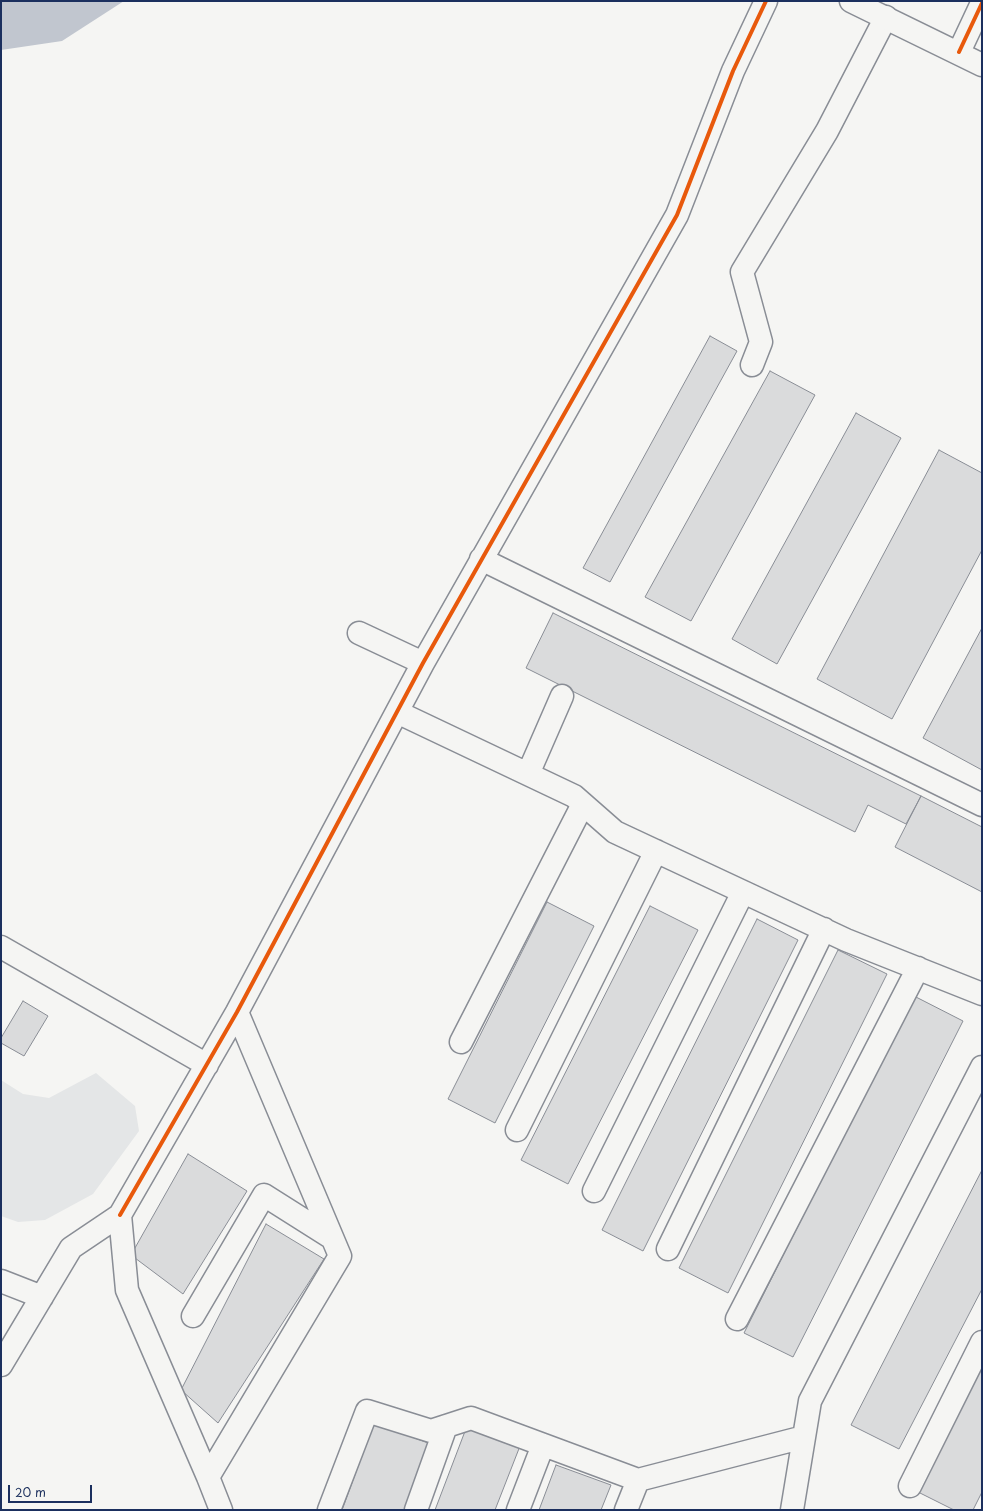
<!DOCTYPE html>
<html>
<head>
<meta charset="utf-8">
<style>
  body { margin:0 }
  #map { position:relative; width:983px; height:1511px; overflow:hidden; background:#f5f5f3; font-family:"Playpen Sans",sans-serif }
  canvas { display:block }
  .frame { position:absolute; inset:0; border:2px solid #1b2f5e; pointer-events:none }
  .scale { position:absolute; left:8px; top:1485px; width:84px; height:18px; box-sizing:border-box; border:2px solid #1b2f5e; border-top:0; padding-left:5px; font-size:12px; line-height:14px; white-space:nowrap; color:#1b2f5e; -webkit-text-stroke:3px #f6f6f2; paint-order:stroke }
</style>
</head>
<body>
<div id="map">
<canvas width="983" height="1511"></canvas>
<div class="frame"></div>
<div class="scale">20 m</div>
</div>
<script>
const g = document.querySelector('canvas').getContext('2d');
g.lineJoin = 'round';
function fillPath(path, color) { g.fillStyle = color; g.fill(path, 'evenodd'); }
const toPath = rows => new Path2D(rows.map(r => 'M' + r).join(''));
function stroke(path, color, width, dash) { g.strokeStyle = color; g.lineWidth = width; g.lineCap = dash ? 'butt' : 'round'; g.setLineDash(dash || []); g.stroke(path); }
const green = toPath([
  [96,1073,135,1106,139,1131,93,1194,45,1220,18,1222,1,1216,1,1080,23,1094,49,1098]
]);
const water = toPath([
  [1,1,124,1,62,41,1,50]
]);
const building = toPath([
  [710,336,737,351,610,582,583,568,710,336],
  [770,371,815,395,691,621,645,597,770,371],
  [856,413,901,438,777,664,732,639,856,413],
  [939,450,982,473,982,550,892,719,817,679,939,450],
  [553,613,921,796,906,824,868,805,855,832,526,668,553,613],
  [982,628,982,770,923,738,982,628],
  [921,796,982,827,982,892,895,847,921,796],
  [547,902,594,926,495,1123,448,1099,547,902],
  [650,906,698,930,568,1184,521,1160,650,906],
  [757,919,798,940,643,1251,602,1230,757,919],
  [838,950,887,974,728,1293,679,1268,838,950],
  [914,996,963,1021,793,1357,744,1333,914,996],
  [23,1001,48,1016,24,1056,1,1043,1,1038,23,1001],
  [188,1154,247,1191,183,1294,131,1255,188,1154],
  [982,1170,982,1289,899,1449,851,1425,982,1170],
  [266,1224,324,1259,218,1423,181,1390,266,1224],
  [982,1367,982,1492,973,1510,954,1510,918,1492,982,1367],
  [374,1423,431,1444,407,1510,342,1510,374,1423],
  [467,1426,520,1446,495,1510,435,1510,467,1426],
  [556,1465,611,1485,601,1510,539,1510,556,1465]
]);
const minor = toPath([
  [959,52,982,3],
  [752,365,761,342,742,272,827,131,886,17],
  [481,559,982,805],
  [359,633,423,663],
  [397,712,574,796,615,832,846,940,982,994],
  [528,774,562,696],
  [1,947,207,1065],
  [461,1042,583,804],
  [517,1130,656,851],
  [594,1191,743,892],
  [120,1215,127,1290,208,1477,221,1510],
  [668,1249,824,929],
  [1,1281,42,1297],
  [193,1316,264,1195,332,1238],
  [737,1319,918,968],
  [1,1365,71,1248,120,1215,237,1012,423,663,677,215,733,71,766,1],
  [208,1477,340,1256,237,1012],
  [910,1486,982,1342],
  [329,1510,367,1411,431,1431,471,1418,638,1480,804,1437],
  [416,1510,446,1426],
  [518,1510,543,1445],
  [626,1510,638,1480],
  [792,1510,810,1401,982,1067]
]);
const major = toPath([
  [851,1,982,65]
]);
const cycleway = toPath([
  [959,52,982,3],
  [120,1215,237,1012,423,663,677,215,733,71,766,1]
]);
fillPath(green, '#e4e6e7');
fillPath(water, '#c1c6cf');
fillPath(building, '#dadbdc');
stroke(building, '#898d95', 1);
stroke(minor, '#898d95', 25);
stroke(major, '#898d95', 25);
stroke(minor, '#f5f5f3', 22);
stroke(major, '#f5f5f3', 22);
stroke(cycleway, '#e8590c', 4);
</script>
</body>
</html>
